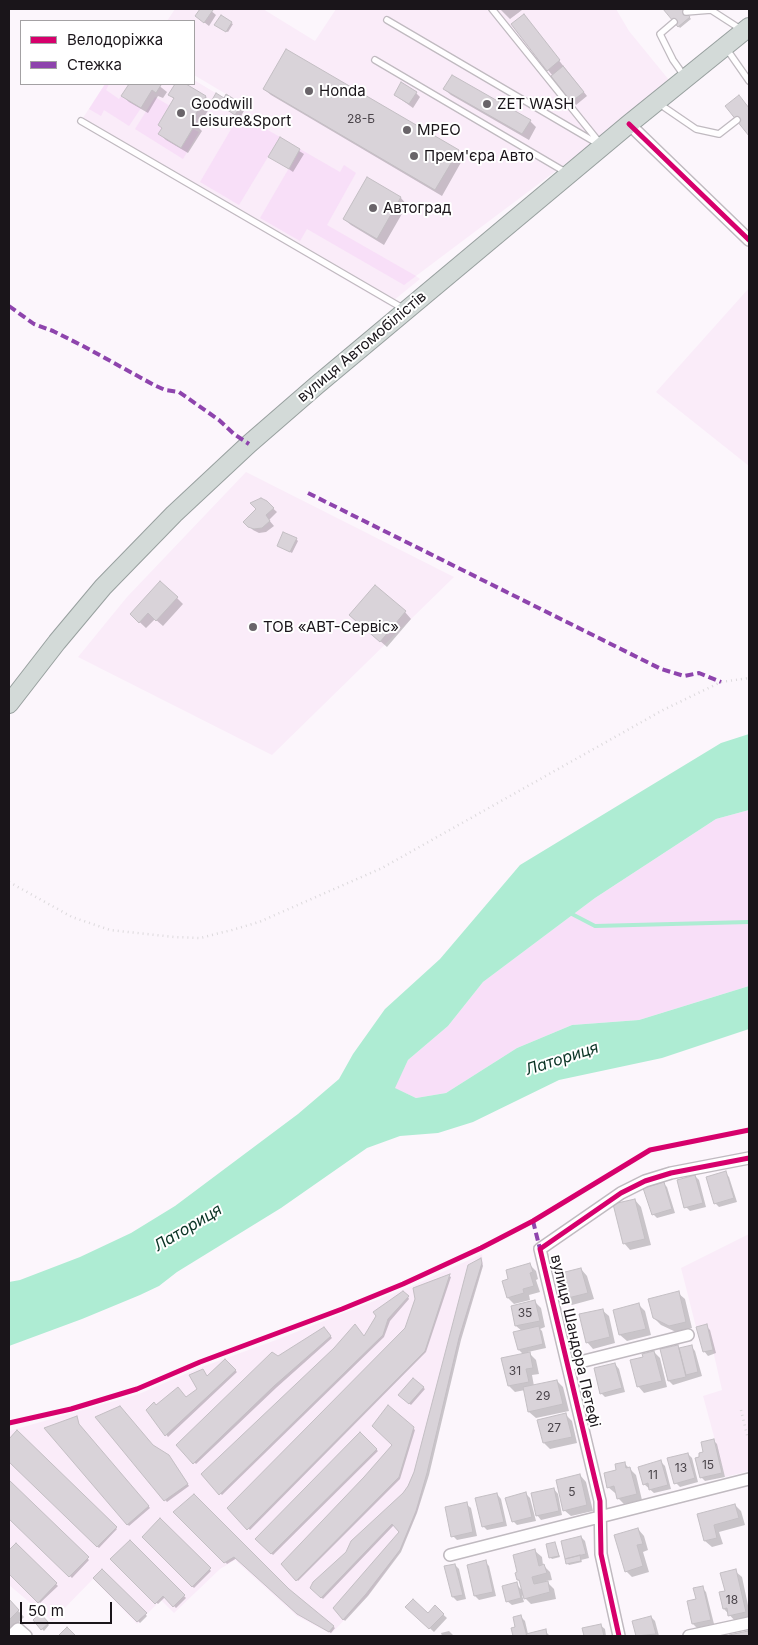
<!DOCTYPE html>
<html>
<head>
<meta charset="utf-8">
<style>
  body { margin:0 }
  #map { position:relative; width:758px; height:1645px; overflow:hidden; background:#fcf6fc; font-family:Inter,sans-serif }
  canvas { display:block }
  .frame { position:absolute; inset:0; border:10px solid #1a151a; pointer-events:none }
  .legend { position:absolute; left:20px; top:20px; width:175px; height:65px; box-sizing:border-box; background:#fff; border:1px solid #a3a1a3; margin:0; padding:6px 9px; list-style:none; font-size:15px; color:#1a151a }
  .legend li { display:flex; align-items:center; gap:10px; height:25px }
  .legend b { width:25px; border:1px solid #a3a1a3 }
  .scale { position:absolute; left:20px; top:1602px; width:92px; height:22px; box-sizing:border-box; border:2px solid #1a151a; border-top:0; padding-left:6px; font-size:15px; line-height:18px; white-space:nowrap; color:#1a151a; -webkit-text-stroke:4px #fff; paint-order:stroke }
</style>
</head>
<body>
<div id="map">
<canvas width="758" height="1645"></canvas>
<div class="frame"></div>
<ul class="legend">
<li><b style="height:6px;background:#d6006c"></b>Велодоріжка</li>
<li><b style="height:6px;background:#8e44ad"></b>Стежка</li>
</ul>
<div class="scale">50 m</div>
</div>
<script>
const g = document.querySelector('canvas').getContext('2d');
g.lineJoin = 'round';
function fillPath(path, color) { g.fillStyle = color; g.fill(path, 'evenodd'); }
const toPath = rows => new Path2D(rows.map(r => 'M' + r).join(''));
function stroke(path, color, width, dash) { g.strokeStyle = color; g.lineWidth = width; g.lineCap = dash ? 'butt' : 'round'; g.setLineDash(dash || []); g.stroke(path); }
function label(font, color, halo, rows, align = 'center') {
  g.font = font + ' Inter,sans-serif'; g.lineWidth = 4; g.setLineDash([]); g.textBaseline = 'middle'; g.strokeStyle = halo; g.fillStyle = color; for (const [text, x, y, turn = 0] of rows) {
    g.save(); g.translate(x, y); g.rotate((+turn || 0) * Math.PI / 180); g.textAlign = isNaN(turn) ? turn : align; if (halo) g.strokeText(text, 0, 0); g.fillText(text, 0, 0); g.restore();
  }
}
const built = toPath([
  [175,9,263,9,315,41,336,9,616,9,629,31,669,80,593,143,416,276,420,279,388,305,79,124,105,84,194,84,194,80,224,98,226,94,194,75,194,21,167,21],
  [749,288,749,466,656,392],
  [246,472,454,577,272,755,78,657,127,597],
  [749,1234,749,1471,725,1477,703,1396,722,1390,707,1324,696,1327,681,1268],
  [482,1254,483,1264,460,1338,418,1510,401,1550,368,1595,331,1634,297,1616,235,1560,220,1569,174,1613,161,1600,137,1624,93,1579,52,1621,9,1585,9,1431,139,1394,199,1368,276,1340,412,1286]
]);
const green = toPath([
  [105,84,109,84,106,90,119,99,121,96,141,108,129,126,104,110,101,116,89,109],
  [155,97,170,106,158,125,162,128,159,134,181,148,193,129,199,132,183,159,135,129],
  [240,114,280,137,239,205,200,182],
  [300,149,340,172,344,165,356,173,327,225,416,276,404,285,307,229,300,241,260,218],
  [749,810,749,986,639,1020,572,1025,517,1048,446,1093,416,1098,394,1088,408,1060,448,1026,483,982,595,898,716,819]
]);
const water = toPath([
  [749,734,749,810,716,819,595,898,483,982,448,1026,408,1060,395,1088,416,1098,446,1093,517,1048,572,1025,639,1020,749,986,749,1029,662,1058,559,1080,473,1122,438,1133,400,1136,367,1148,281,1208,177,1272,159,1286,140,1295,82,1319,9,1346,9,1282,20,1280,80,1257,131,1233,175,1206,298,1114,339,1079,353,1054,385,1009,440,959,520,865,721,743]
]);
const shadow = toPath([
  [201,9,209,9,216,15,209,26,196,16],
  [500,9,521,9,522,10,510,19],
  [664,9,683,9,691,19,680,28],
  [524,16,587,96,576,105,548,70],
  [231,23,233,24,228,32,216,25],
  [130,84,157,84,167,92,163,98,158,96,148,113,129,102,123,96],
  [177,84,183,84,206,97,212,104,198,127,202,131,188,153,166,140,160,134,175,100,170,95],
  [264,89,458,151,464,157,442,196,271,95],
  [444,89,530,121,536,127,529,140,451,95],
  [416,93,420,97,413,108,395,95],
  [214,100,241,105,245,109,240,118],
  [280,139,304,154,293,172,270,156],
  [367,179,401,198,407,205,384,245,351,225,344,219],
  [266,502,277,512,269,520,274,526,266,532,259,533,253,530,245,522],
  [296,539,298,541,292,553,280,547],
  [177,598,183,604,163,626,155,619,146,628,131,614],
  [405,612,411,619,387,647,357,621],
  [725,1173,729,1177,737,1202,719,1207,715,1203],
  [695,1176,699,1180,706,1207,690,1211,686,1207],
  [663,1183,667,1187,675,1213,657,1218,653,1214],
  [635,1200,641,1207,651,1245,630,1250,624,1243],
  [481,1259,483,1266,461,1340,429,1475,417,1513,401,1552,368,1596,345,1621,334,1608,401,1532,394,1525,323,1599,312,1588,404,1494,415,1472],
  [530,1265,536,1271,538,1279,536,1280,540,1292,529,1295,530,1300,514,1304,508,1298],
  [581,1269,587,1276,594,1299,572,1305,565,1298],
  [449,1276,451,1277,426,1352,250,1530,228,1508,406,1329],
  [678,1293,685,1299,692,1328,676,1332,661,1325,654,1318],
  [408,1297,409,1299,390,1321,384,1337,222,1495,202,1474,364,1337],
  [535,1302,541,1308,545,1327,540,1329,542,1331,546,1348,528,1352,536,1360,539,1374,532,1375,534,1386,557,1381,563,1387,569,1411,536,1418,529,1412,525,1390,515,1392,509,1386,524,1355,519,1350,522,1331,516,1326,512,1307],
  [638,1304,645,1311,651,1335,627,1341,620,1335,614,1311],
  [602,1310,609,1316,615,1343,593,1349,587,1342],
  [706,1326,710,1330,716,1353,708,1356,704,1351],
  [324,1328,332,1338,276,1388,196,1464,178,1445,278,1357],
  [677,1346,680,1349,691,1346,695,1351,702,1376,673,1385,669,1381],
  [654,1352,660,1358,667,1387,644,1393,638,1386,644,1358],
  [225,1361,237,1372,168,1437,147,1410,186,1399,198,1389,207,1377],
  [615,1364,619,1369,625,1392,605,1397,601,1393],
  [413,1379,425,1389,411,1405,400,1395],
  [389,1407,415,1430,400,1479,298,1581,282,1564,365,1478,394,1445],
  [566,1415,572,1421,577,1443,550,1449,544,1443],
  [76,1417,80,1427,150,1508,129,1526,46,1428],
  [97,1418,152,1446,171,1459,189,1486,167,1502],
  [17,1432,117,1529,99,1548,9,1460,9,1441],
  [360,1434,378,1451,273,1555,257,1539],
  [713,1440,717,1444,725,1477,705,1481,701,1477,701,1457],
  [688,1454,692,1458,698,1482,680,1487,676,1483],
  [661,1462,665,1466,671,1489,654,1493,644,1484],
  [624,1463,636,1475,642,1500,624,1504,618,1498,617,1493,615,1493,608,1487,617,1471],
  [580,1475,586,1482,593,1511,571,1516,564,1510],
  [9,1482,89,1560,72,1578,9,1517],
  [554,1489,558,1494,562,1515,541,1520,537,1515],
  [497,1494,501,1499,507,1526,487,1530,483,1526],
  [526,1494,530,1498,536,1521,517,1525,513,1521],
  [466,1504,471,1508,477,1536,457,1540,453,1536],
  [735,1505,741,1511,745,1525,719,1532,723,1544,712,1547,705,1541,698,1515],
  [175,1512,288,1589,335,1628,331,1633,301,1615,237,1558,227,1564],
  [160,1520,211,1571,194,1588,143,1537],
  [638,1529,644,1536,648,1550,643,1552,649,1572,632,1577,626,1571],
  [581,1537,585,1541,589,1558,581,1560,582,1562,569,1565,568,1564],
  [130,1542,186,1598,176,1608,165,1597,158,1604,112,1559],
  [555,1544,560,1557,552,1559,550,1557],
  [16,1545,58,1586,40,1603,9,1573,9,1552],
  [535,1551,542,1557,543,1565,550,1572,552,1580,546,1581,554,1589,556,1599,531,1604,522,1595,524,1602,512,1605,507,1601,516,1584,523,1591,521,1583,518,1580],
  [485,1562,489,1566,496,1596,479,1600,475,1596,468,1566],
  [455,1565,459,1569,466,1599,457,1601,453,1597],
  [102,1570,147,1616,140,1623,95,1578],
  [735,1571,742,1577,749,1610,749,1619,736,1622,724,1609,726,1591],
  [702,1588,706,1592,714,1624,697,1628,693,1624,688,1602,697,1600],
  [9,1601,24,1617,9,1632],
  [407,1607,428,1615,435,1607,447,1618,434,1632],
  [40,1615,49,1625,44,1631,34,1621],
  [521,1617,525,1621,528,1634,545,1631,550,1636,514,1636,513,1629,517,1628],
  [651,1617,655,1621,659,1636,637,1636,633,1622],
  [600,1625,605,1629,606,1636,586,1636,584,1629],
  [449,1631,454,1636,442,1636,441,1633]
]);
const stream = toPath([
  [570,913,595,926,749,922]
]);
const building = toPath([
  [200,9,211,9,213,10,204,23,195,16,200,9],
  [663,9,684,9,690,17,678,27,663,9],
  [524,14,560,60,547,71,511,24,524,14],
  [221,15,232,22,226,32,214,25,221,15],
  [286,49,459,150,435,190,263,89,286,49],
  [563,66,584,92,571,102,551,76,563,66],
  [452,75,531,120,522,134,443,89,452,75],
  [401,82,417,92,409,104,394,95,401,82],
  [129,84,159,84,161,85,156,93,152,90,141,108,121,96,129,84],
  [175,84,186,84,206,96,192,121,196,123,181,148,158,134,162,128,158,125,174,98,168,95,175,84],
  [216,93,224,98,226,94,242,104,235,115,212,100,216,93],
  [739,95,749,108,749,136,725,106,739,95],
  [280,137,300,149,289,169,268,157,280,137],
  [367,177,401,197,377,239,343,219,367,177],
  [261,498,267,501,274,508,266,515,270,521,262,528,254,529,248,527,243,522,256,509,250,503,261,498],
  [283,532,297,538,290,552,277,546,283,532],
  [160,581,178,597,156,621,148,613,139,623,130,614,160,581],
  [375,585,406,611,380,642,349,615,375,585],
  [726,1171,734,1198,714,1204,706,1177,726,1171],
  [695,1175,703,1203,684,1208,677,1180,695,1175],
  [664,1182,672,1209,652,1215,643,1188,664,1182],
  [635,1199,645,1239,623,1244,613,1204,635,1199],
  [481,1258,482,1263,459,1338,427,1473,416,1511,400,1550,366,1594,343,1620,333,1608,399,1532,392,1524,321,1598,310,1588,313,1582,346,1552,351,1541,403,1493,408,1486,414,1472,468,1265,481,1258],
  [530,1263,533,1272,530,1273,534,1286,523,1289,524,1293,507,1298,502,1281,508,1279,506,1270,530,1263],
  [581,1268,588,1293,564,1299,557,1274,581,1268],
  [450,1274,425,1351,247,1530,227,1508,405,1328,415,1299,413,1288,450,1274],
  [403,1291,409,1296,388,1319,383,1335,219,1495,201,1474,334,1348,355,1324,364,1336,376,1316,373,1312,403,1291],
  [679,1291,686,1322,669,1326,653,1318,648,1299,679,1291],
  [535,1300,540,1321,515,1326,511,1306,535,1300],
  [639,1303,646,1329,619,1335,613,1310,639,1303],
  [603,1309,610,1337,586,1343,579,1314,603,1309],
  [707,1324,713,1350,703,1352,696,1327,707,1324],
  [539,1326,543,1344,518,1350,513,1332,539,1326],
  [324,1327,331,1336,274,1386,193,1464,176,1445,272,1352,278,1356,324,1327],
  [678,1345,686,1377,668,1381,660,1349,678,1345],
  [692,1345,698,1372,686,1375,679,1348,692,1345],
  [654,1351,662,1381,637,1387,630,1360,643,1357,642,1354,654,1351],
  [530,1352,533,1368,526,1369,529,1382,508,1386,501,1358,530,1352],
  [225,1359,236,1370,165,1436,146,1410,154,1402,156,1405,178,1387,186,1397,197,1389,189,1375,203,1369,207,1376,225,1359],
  [615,1363,622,1388,600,1394,594,1368,615,1363],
  [413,1378,424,1387,409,1404,398,1395,413,1378],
  [557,1380,563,1404,528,1412,523,1387,557,1380],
  [388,1405,414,1427,399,1477,296,1581,281,1564,364,1477,392,1445,372,1426,388,1405],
  [120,1406,153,1445,169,1455,188,1484,164,1501,95,1417,120,1406],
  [566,1413,572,1437,543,1443,537,1420,566,1413],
  [77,1416,79,1424,149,1506,127,1525,44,1428,77,1416],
  [17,1430,117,1527,97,1547,9,1462,9,1439,17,1430],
  [360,1432,377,1449,271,1554,255,1539,360,1432],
  [714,1439,722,1473,700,1478,695,1458,699,1457,699,1453,703,1452,701,1442,714,1439],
  [688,1453,695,1478,674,1484,667,1458,688,1453],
  [661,1460,668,1485,649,1490,648,1483,643,1485,638,1467,661,1460],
  [625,1462,626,1468,630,1467,637,1494,617,1499,614,1486,607,1488,604,1473,616,1470,615,1464,625,1462],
  [580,1474,587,1505,563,1511,556,1480,580,1474],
  [9,1480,89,1557,69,1577,9,1519,9,1480],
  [554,1488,559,1511,536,1516,531,1493,554,1488],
  [526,1492,532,1517,512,1522,505,1498,526,1492],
  [497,1493,504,1522,482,1527,475,1498,497,1493],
  [194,1494,289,1589,334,1626,329,1632,297,1614,234,1557,224,1563,173,1512,194,1494],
  [467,1502,473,1532,451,1537,445,1507,467,1502],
  [735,1504,739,1518,714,1525,717,1538,704,1541,697,1514,735,1504],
  [160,1518,211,1568,192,1587,142,1537,160,1518],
  [638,1528,643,1544,637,1545,643,1566,625,1572,614,1535,638,1528],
  [581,1536,586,1554,565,1559,561,1541,581,1536],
  [130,1540,185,1595,173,1607,163,1596,155,1604,110,1559,130,1540],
  [555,1542,559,1556,549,1558,546,1544,555,1542],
  [16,1543,57,1583,38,1603,9,1574,9,1550,16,1543],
  [535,1549,539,1566,544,1564,547,1573,532,1577,534,1584,548,1581,550,1592,524,1599,519,1580,517,1580,515,1573,517,1572,513,1555,535,1549],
  [580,1555,581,1561,566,1564,565,1559,580,1555],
  [486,1560,493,1592,474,1596,467,1565,486,1560],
  [455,1564,463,1595,452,1597,444,1566,455,1564],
  [102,1569,147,1613,137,1622,93,1578,102,1569],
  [736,1569,746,1612,728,1616,727,1608,723,1609,719,1592,725,1591,720,1573,736,1569],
  [517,1582,521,1598,506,1602,502,1586,517,1582],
  [703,1586,711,1620,692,1624,687,1601,696,1599,693,1588,703,1586],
  [9,1599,19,1610,9,1620,9,1599],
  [413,1599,428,1613,435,1605,444,1614,429,1629,405,1607,413,1599],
  [40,1613,49,1623,41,1630,33,1620,40,1613],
  [521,1615,527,1636,513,1636,511,1628,515,1627,513,1617,521,1615],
  [651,1616,656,1634,636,1636,632,1621,651,1616],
  [601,1624,604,1636,584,1636,582,1628,601,1624],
  [67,1627,76,1636,58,1636,67,1627],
  [546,1629,547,1636,527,1636,526,1634,546,1629],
  [748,1631,749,1636,730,1636,729,1635,748,1631]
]);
const path = toPath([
  [9,882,72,917,110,930,174,937,200,938,232,930,259,922,382,868,663,710,721,682,749,678],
  [741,1410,748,1439,749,1439]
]);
const service = toPath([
  [492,9,599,142],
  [686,12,711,10,742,30],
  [387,20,600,145],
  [674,22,660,34,673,60,685,77],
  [726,48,749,81],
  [375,60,567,173],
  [658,103,696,129,719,134,737,120],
  [81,121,404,309]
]);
const minor = toPath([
  [629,124,749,240],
  [568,1365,688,1335],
  [450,1555,749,1479],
  [11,1636,18,1629,26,1636],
  [619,1636,601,1554,600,1501,540,1249,621,1193,645,1181,671,1173,749,1158],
  [689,1636,749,1623]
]);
const trunk = toPath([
  [9,704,57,642,103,587,174,514,249,444,317,385,629,124,749,27]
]);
const quiet = toPath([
  [9,306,34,324,53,331,83,346,154,385,165,390,179,392,219,420,234,434,249,444],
  [308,493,661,669,684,676,699,673,721,682],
  [533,1221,540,1249]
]);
const cycleway = toPath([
  [629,124,749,240],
  [9,1423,71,1409,137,1389,200,1362,342,1309,403,1284,481,1248,533,1221,650,1150,749,1130],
  [619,1636,601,1554,600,1501,540,1249,621,1193,645,1181,671,1173,749,1158]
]);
const markers = [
  [309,91,5,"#696469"],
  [487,104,5,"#696469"],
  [181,113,5,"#696469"],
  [407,130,5,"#696469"],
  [414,156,5,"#696469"],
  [373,208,5,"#696469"],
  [253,627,5,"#696469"]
];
const numberNames = [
  ["28-Б",361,119],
  ["35",525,1313],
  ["31",515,1371],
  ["29",543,1396],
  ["27",554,1428],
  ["15",708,1465],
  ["13",681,1468],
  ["11",653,1475],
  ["5",572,1492],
  ["18",732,1600]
];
const poiNames = [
  ["Honda",319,91],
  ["Goodwill",191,104],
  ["Leisure&Sport",191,121],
  ["ZET WASH",497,104],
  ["МРЕО",417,130],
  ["Прем'єра Авто",424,156],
  ["Автоград",383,208],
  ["ТОВ «АВТ-Сервіс»",263,627]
];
const streetNames = [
  ["вулиця Автомобілістів",362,347,-40],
  ["вулиця Шандора Петефі",575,1341,77]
];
const waterNames = [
  ["Латориця",562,1059,-18],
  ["Латориця",188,1228,-31]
];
fillPath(built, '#faecf9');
fillPath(green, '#f8dff8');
fillPath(water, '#aeecd3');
fillPath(shadow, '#0003');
stroke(stream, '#aeecd3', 4);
fillPath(building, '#d9d3d9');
stroke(building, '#c4bfc4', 1);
stroke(service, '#c0bac0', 8);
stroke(minor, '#c0bac0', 14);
stroke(trunk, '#98a09f', 20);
stroke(path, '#dcd9dc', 2.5, [1, 4]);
stroke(service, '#fffeff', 5.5);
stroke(minor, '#fffeff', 11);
stroke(trunk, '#d3dad8', 18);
stroke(quiet, '#8e44ad', 4, [8, 4]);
stroke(cycleway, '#d6006c', 5);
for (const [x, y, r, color] of markers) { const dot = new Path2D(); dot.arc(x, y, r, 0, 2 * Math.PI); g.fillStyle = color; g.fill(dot); stroke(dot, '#fff', 2); }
label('12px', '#4a444a', null, numberNames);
label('15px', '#1a151a', '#fff', poiNames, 'left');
label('15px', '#1a151a', '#fff', streetNames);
label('italic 16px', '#093324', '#fff', waterNames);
</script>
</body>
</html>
